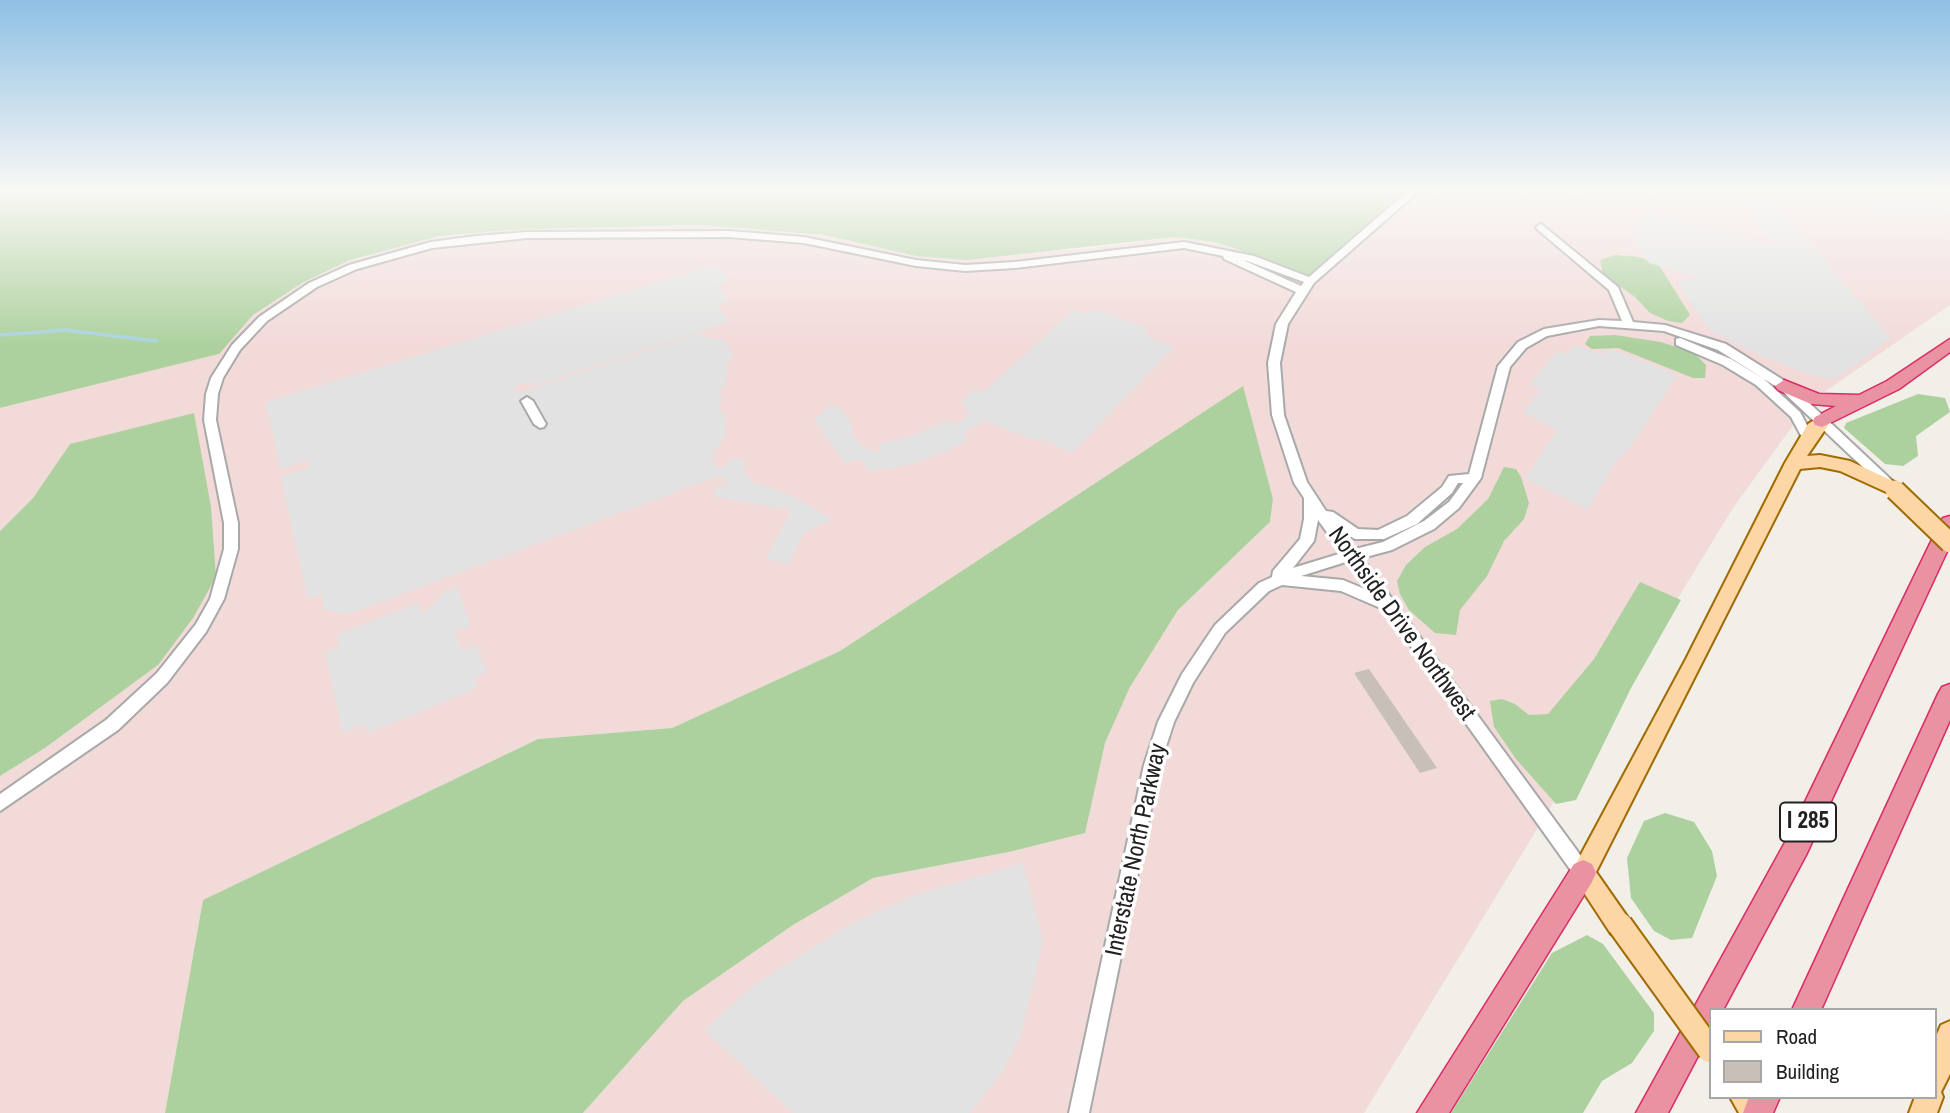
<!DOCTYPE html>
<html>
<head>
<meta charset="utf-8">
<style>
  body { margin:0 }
  #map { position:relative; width:1950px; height:1113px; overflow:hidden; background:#f2efe9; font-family:"Archivo Narrow",sans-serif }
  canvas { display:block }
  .legend { position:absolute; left:1709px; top:1008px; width:228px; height:91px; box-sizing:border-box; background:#fff; border:2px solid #a7a7a7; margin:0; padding:9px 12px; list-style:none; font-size:21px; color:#222 }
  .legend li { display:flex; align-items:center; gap:14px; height:35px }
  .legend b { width:35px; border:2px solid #a7a7a7 }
</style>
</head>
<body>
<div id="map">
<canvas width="1950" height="1113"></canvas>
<ul class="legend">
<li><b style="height:9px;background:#fcd6a4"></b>Road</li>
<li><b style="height:19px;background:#c7bfb8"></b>Building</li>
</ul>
</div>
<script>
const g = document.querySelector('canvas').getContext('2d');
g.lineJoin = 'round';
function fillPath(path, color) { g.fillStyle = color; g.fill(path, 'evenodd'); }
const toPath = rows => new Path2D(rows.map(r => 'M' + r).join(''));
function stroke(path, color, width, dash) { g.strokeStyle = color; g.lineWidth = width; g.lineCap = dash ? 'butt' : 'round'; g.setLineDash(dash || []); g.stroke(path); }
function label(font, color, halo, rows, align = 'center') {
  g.font = font + ' "Archivo Narrow",sans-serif'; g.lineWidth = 7; g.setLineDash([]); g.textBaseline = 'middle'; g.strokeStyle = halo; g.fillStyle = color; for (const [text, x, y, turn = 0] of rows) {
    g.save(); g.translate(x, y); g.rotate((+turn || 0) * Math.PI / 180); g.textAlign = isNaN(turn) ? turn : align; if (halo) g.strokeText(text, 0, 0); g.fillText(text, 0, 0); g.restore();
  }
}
const residential = toPath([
  [1415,190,1944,190,1413,194]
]);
const commercial = toPath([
  [1950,190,1950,305,1810,402,1733,508,1364,1113,583,1113,683,1001,793,925,873,878,1009,852,1084,833,1105,743,1130,687,1178,610,1270,522,1273,499,1242,387,840,651,672,728,538,739,203,900,165,1113,0,1113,0,776,45,748,158,665,70,444,33,498,0,531,0,408,218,354,253,315,302,283,350,260,439,236,510,230,700,225,824,235,916,256,1084,249,1175,237,1215,242,1237,249,1306,278,1413,194]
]);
const forest = toPath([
  [0,190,1415,190,1376,232,1306,279,1237,249,1215,242,1175,237,967,260,916,256,824,235,700,225,510,230,439,236,350,260,302,283,253,315,219,354,0,408],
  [1615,255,1640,257,1659,265,1690,315,1682,323,1668,321,1650,313,1635,297,1603,274,1600,260],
  [1615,335,1661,342,1694,353,1706,365,1705,378,1693,378,1618,348,1592,349,1585,344,1590,336],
  [1243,386,1273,499,1270,522,1178,610,1130,687,1105,743,1085,833,1009,852,873,878,793,925,683,1001,583,1113,165,1113,203,900,538,739,672,728,840,651],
  [1918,394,1945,398,1950,412,1916,436,1918,456,1903,466,1885,464,1844,428,1846,423],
  [194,413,211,507,216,577,193,618,158,665,45,748,0,776,0,531,33,498,70,444],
  [1504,467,1516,469,1521,477,1529,503,1524,519,1504,541,1487,576,1460,610,1456,635,1435,633,1409,610,1400,594,1397,581,1406,565,1425,547,1457,529,1488,499],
  [1640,582,1681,600,1631,688,1576,800,1556,804,1516,759,1494,727,1490,701,1502,699,1515,704,1529,715,1548,714,1594,659],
  [1665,813,1694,822,1712,851,1717,876,1692,938,1671,940,1654,931,1631,898,1627,858,1644,821],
  [1587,935,1603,944,1654,1013,1654,1031,1632,1063,1602,1081,1583,1113,1451,1113,1552,953]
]);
const parking = toPath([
  [1764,190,1891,338,1840,376,1830,379,1811,375,1760,355,1711,331,1676,282,1699,277,1649,263,1635,242,1635,230,1643,218,1652,213,1776,246,1739,198],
  [1854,192,1934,193,1950,208,1950,215,1876,214],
  [717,264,730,281,718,285,729,301,717,305,729,322,532,386,530,381,514,386,517,393,702,332,705,337,724,340,733,355,725,367,729,373,720,394,724,400,718,403,728,424,723,426,727,433,718,447,713,450,716,456,711,458,719,470,733,459,745,460,744,473,753,482,792,496,832,519,804,533,788,564,766,559,791,510,717,497,713,490,728,484,721,475,349,614,324,610,322,594,308,599,281,477,310,467,308,460,281,469,266,402],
  [1073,310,1080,313,1102,311,1146,328,1147,336,1174,347,1072,453,1043,439,1034,440,985,421,963,433,970,439,946,451,912,464,867,472,865,464,858,459,846,464,814,420,831,405,839,407,851,423,852,434,861,445,874,452,880,452,878,444,912,436,947,421,956,425,970,415,965,410,968,407,961,402,975,389,983,393],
  [1575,345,1600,354,1611,349,1677,375,1636,439,1615,463,1588,509,1525,479,1558,430,1523,412,1541,389,1530,384,1557,351,1566,354],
  [457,587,470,625,455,632,462,651,477,645,487,672,474,679,477,688,369,733,366,726,362,725,343,733,325,653,340,646,337,635,418,603,420,610,426,612,445,591],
  [1023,863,1043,941,1021,1035,1003,1071,970,1113,793,1113,705,1030,754,985,847,926,912,896]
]);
const stream = toPath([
  [0,335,65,330,156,341]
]);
const building = toPath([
  [1369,669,1437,768,1420,773,1354,673]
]);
const minor = toPath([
  [1409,190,1420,190,1314,283,1288,324,1280,363,1284,415,1307,482,1326,511,1333,512,1358,529,1378,530,1407,516,1442,487,1449,476,1469,474,1498,366,1518,342,1544,329,1599,320,1622,321,1609,290,1537,229,1536,227,1541,224,1618,287,1633,322,1665,325,1726,344,1788,383,1899,487,1892,492,1887,490,1780,389,1718,350,1664,331,1599,326,1547,336,1526,348,1510,367,1481,478,1459,508,1434,529,1392,550,1362,558,1589,867,1592,873,1589,879,1583,881,1577,879,1385,610,1341,591,1282,585,1269,591,1225,633,1193,683,1174,722,1160,765,1089,1113,1069,1113,1144,765,1158,722,1182,674,1215,625,1259,583,1272,577,1273,571,1300,539,1304,519,1304,498,1294,483,1272,415,1268,363,1276,324,1296,292,1224,259,1223,256,1184,248,1015,268,965,271,916,266,804,243,729,237,527,238,432,248,357,269,317,287,267,321,240,350,223,378,218,394,216,420,238,523,238,549,224,599,206,632,167,683,118,730,0,811,0,794,106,720,157,673,196,624,210,599,224,549,224,523,204,420,206,394,211,378,232,345,259,317,309,283,349,265,431,242,476,236,527,232,729,231,804,237,916,260,965,265,1015,262,1184,242,1254,256,1309,277,1409,190],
  [1243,260,1247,261,1304,282,1301,286,1243,260],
  [1458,483,1463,483,1449,502,1424,521,1383,542,1355,549,1341,531,1355,539,1384,539,1417,524,1452,493,1458,483],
  [1318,520,1342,553,1293,568,1314,541,1318,520],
  [1349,561,1372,592,1343,580,1301,576,1349,561],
  [1680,338,1731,359,1764,379,1800,412,1814,438,1812,441,1804,441,1791,417,1756,385,1723,365,1676,345,1676,339,1680,338],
  [527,397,533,401,546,424,544,427,540,428,534,424,521,401,527,397]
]);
const major = toPath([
  [1822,415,1831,421,1807,456,1820,455,1850,461,1901,485,1904,490,1895,496,1840,471,1820,467,1800,469,1596,872,1633,925,1629,934,1620,937,1611,934,1571,873,1686,659,1785,463,1808,424,1822,415],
  [1950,1021,1950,1074,1941,1092,1943,1097,1937,1113,1909,1113,1915,1097,1934,1097,1934,1041,1941,1025,1950,1021],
  [1730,1097,1761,1097,1770,1113,1739,1113,1730,1097]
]);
const highway = toPath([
  [1950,339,1950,352,1899,389,1822,427,1815,425,1813,421,1815,417,1836,406,1811,404,1778,390,1775,386,1784,380,1819,394,1859,395,1887,381,1950,339],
  [1950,516,1950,545,1806,855,1723,1010,1710,1010,1710,1033,1668,1113,1636,1113,1788,837,1940,523,1943,518,1950,516],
  [1950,684,1950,720,1821,1010,1792,1010,1938,694,1942,687,1950,684],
  [1583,860,1592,864,1596,873,1592,882,1449,1113,1417,1113,1574,864,1583,860],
  [1749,1097,1780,1097,1773,1113,1743,1113,1749,1097]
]);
const majorBridgeFar1 = toPath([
  [1895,490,1950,543]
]);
const majorBridge = toPath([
  [1620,925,1710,1050]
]);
const shields = [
  [1808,822,56]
];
const shieldNames = [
  ["I 285",1808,822]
];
const streetNames = [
  ["Northside Drive Northwest",1401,624,54],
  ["Interstate North Parkway",1137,850,-78]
];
fillPath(residential, '#e0dfdf');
fillPath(commercial, '#f2dad9');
fillPath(forest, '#add19e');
fillPath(parking, '#e2e2e2');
stroke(stream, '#aad3df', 3.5);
fillPath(building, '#c7bfb8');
stroke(minor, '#a9a9a9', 4);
stroke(major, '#a06b00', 4);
stroke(highway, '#dc2a67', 3);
fillPath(minor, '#fff');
fillPath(major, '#fcd6a4');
fillPath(highway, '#e892a2');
stroke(majorBridgeFar1, '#a06b00', 23, []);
stroke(majorBridge, '#a06b00', 28, []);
stroke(majorBridgeFar1, '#fcd6a4', 19);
stroke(majorBridge, '#fcd6a4', 24);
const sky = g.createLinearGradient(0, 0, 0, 346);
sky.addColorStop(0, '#8fc0e4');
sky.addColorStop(0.55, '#f9f8f5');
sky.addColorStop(1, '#f9f8f500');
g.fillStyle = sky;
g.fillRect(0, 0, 1950, 346);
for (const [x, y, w] of shields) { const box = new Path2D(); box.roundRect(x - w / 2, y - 19.5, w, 39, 5); g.fillStyle = '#fff'; g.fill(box); stroke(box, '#222', 2); }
label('bold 23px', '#222', null, shieldNames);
label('24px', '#222', '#fff', streetNames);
</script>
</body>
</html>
